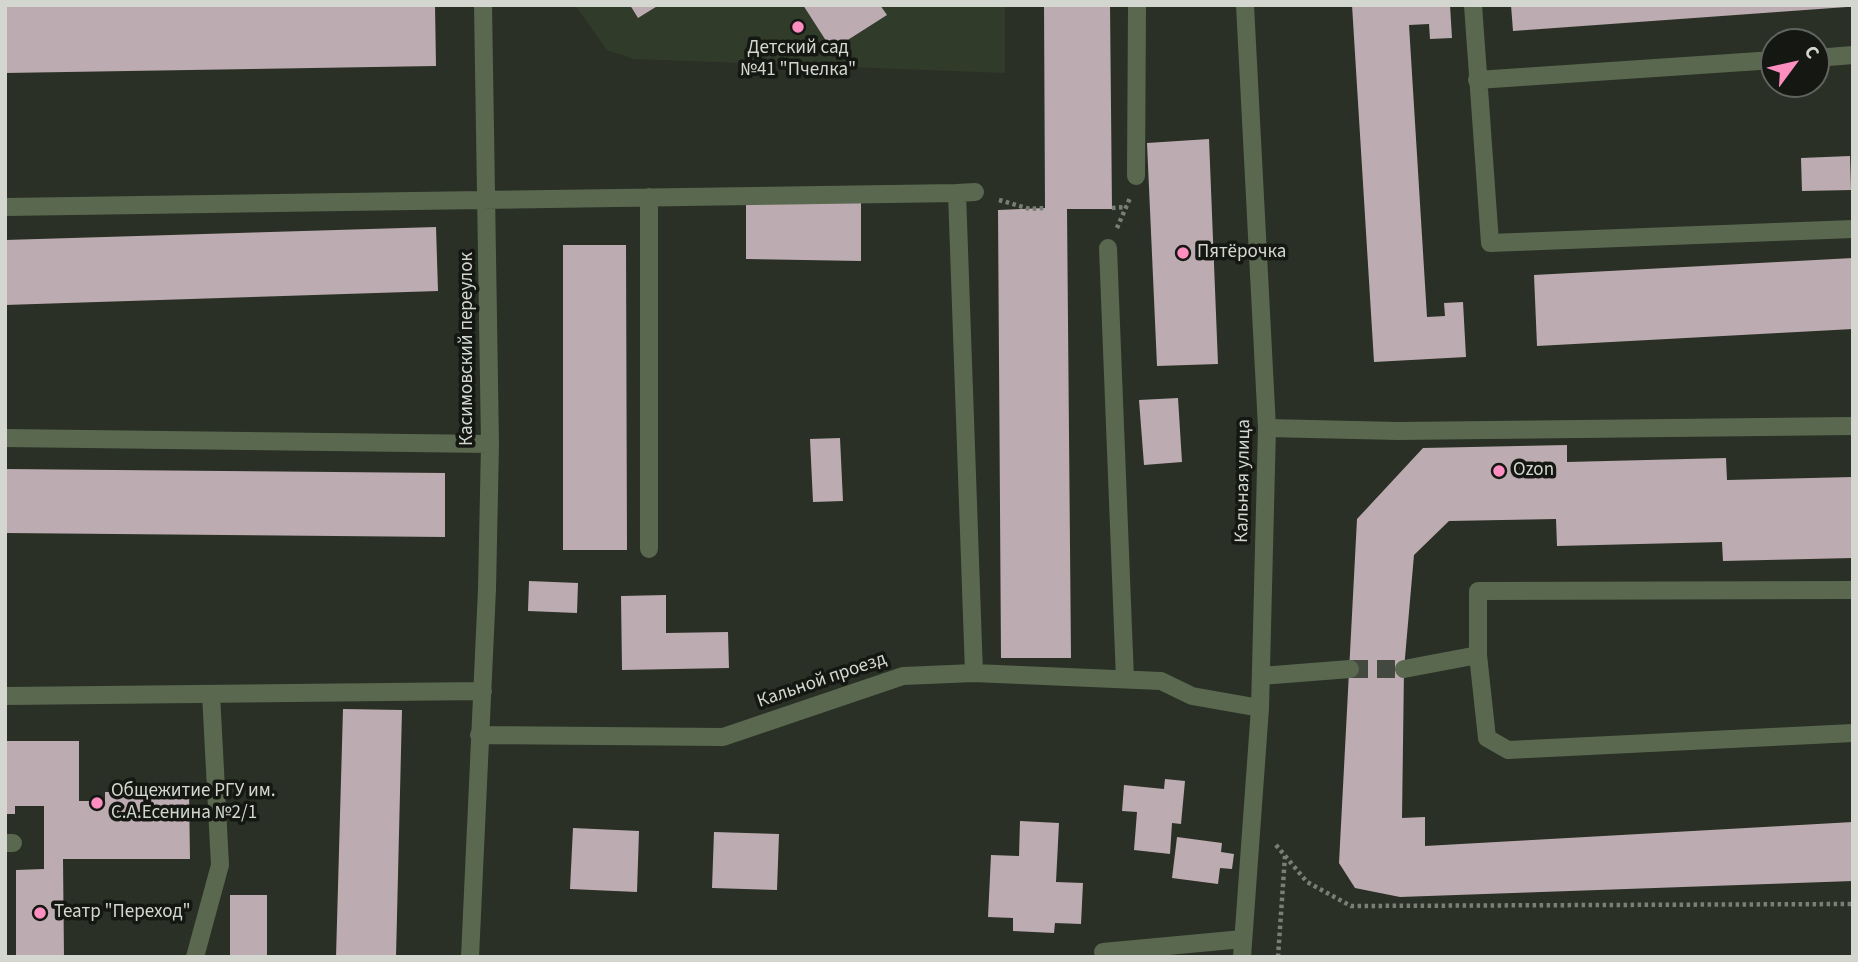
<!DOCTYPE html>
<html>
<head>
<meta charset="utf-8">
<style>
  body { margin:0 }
  #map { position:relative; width:1858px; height:962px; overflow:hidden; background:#2a3025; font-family:"Source Sans 3",sans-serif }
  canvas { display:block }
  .frame { position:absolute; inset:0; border:7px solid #d3d7d0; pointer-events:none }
  .north { position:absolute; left:1760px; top:28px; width:70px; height:70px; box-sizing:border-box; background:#141712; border:2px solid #60645e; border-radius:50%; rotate:57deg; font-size:19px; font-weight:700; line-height:28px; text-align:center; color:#d3d7d0 }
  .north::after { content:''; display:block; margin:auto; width:24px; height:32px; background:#fd8ebf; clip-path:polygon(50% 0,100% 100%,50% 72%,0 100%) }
</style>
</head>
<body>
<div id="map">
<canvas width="1858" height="962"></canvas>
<div class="frame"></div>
<div class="north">С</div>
</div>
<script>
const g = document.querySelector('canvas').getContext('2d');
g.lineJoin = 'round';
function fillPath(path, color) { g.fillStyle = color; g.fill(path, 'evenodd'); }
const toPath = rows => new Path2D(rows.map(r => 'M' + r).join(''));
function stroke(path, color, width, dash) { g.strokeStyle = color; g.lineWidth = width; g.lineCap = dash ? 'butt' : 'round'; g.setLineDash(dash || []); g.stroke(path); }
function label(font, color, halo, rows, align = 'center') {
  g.font = font + ' "Source Sans 3",sans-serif'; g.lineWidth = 7; g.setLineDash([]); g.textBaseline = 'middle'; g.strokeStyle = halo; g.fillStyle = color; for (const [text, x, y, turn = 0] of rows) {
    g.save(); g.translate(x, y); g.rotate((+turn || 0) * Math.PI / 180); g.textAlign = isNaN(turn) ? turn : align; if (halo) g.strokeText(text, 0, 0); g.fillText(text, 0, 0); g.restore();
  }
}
const built = toPath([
  [575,5,1005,5,1005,73,634,59,607,50]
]);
const building = toPath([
  [5,5,435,5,436,66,5,73],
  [630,5,659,5,638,18],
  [803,5,880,5,887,15,832,50],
  [1044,5,1110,5,1112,209,1067,209,1071,658,1001,658,998,210,1045,208],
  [1352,5,1450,5,1452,38,1430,39,1429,24,1409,25,1427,317,1445,316,1444,303,1463,302,1466,357,1374,362],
  [1511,5,1847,5,1847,7,1513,31],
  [1209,139,1218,364,1157,366,1147,143],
  [1850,156,1851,190,1802,191,1801,158],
  [746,190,861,191,861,261,746,259],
  [436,227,438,291,5,305,5,240],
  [563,245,626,245,627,550,563,550],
  [1853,258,1853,329,1537,346,1534,275],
  [1178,398,1182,462,1144,465,1139,400],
  [840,438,843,501,813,502,810,439],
  [1567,445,1567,462,1726,458,1727,480,1853,477,1853,558,1723,561,1722,542,1557,546,1556,519,1449,521,1414,555,1404,669,1402,818,1425,817,1425,846,1853,822,1853,881,1400,897,1355,888,1339,863,1357,519,1423,448],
  [5,469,445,473,445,537,5,533],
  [529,581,578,583,577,613,528,611],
  [666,595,666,633,728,632,729,668,622,670,621,596],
  [343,709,402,710,396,957,336,957],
  [5,741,79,741,79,801,105,801,105,792,189,792,190,859,63,859,64,957,16,957,16,870,44,869,44,806,15,806,15,814,5,814],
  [1165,779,1185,781,1181,824,1172,823,1170,854,1134,850,1137,812,1122,811,1124,785,1164,789],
  [1020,821,1059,823,1056,882,1083,883,1081,924,1055,923,1054,933,1013,931,1013,918,988,917,991,855,1019,856],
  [573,828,639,831,637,892,570,889],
  [714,832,779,834,777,890,712,888],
  [1177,837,1222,843,1221,852,1234,854,1232,869,1220,868,1218,884,1172,878],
  [230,895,267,895,267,957,230,957]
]);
const minorTunnel = toPath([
  [1350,669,1404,669]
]);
const path = toPath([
  [999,200,1030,209,1045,208],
  [1112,208,1127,207],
  [1117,228,1130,198],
  [1276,845,1307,882,1351,906,1853,904],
  [1278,957,1285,856]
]);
const minor = toPath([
  [1473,5,1490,243,1853,229],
  [1816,58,1853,55],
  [1477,80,1774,60],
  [1136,176,1137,5],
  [649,197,649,549],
  [5,207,957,193],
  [1108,248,1125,679],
  [1267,428,1398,431,1853,426],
  [5,438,490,444],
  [1478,655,1478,591,1853,590],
  [1404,669,1478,655,1487,738,1508,750,1853,733],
  [974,673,957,193,975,192],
  [1261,676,1350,669],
  [5,696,483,691],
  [479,735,723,737,903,676,974,673,1161,681,1192,696,1260,708],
  [5,843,13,843],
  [1103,952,1243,939],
  [195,957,220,865,211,694],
  [470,957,487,589,490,444,483,5],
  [1242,957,1260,708,1267,428,1245,5]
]);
const markers = [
  [798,27,7,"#fd8ebf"],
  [1183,253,7,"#fd8ebf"],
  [1499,471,7,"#fd8ebf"],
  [97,803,7,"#fd8ebf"],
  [40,913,7,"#fd8ebf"]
];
const poiNames = [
  ["Детский сад",798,49,"center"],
  ["№41 \"Пчелка\"",798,71,"center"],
  ["Пятёрочка",1197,253],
  ["Ozon",1513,471],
  ["Общежитие РГУ им.",111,792],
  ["С.А.Есенина №2/1",111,814],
  ["Театр \"Переход\"",54,913]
];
const streetNames = [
  ["Касимовский переулок",468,349,-90],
  ["Кальная улица",1244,481,-89],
  ["Кальной проезд",822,681,-19]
];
fillPath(built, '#313b2a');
fillPath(building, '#bcabb1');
stroke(minorTunnel, '#43493f', 18, [18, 9]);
stroke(path, '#7a7f76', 4.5, [3.5, 3.5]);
stroke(minor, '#5a6850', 18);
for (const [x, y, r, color] of markers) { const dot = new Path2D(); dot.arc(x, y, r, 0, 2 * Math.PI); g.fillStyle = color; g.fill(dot); stroke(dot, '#141712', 2.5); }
label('19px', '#d3d7d0', '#141712', poiNames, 'left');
label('19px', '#d3d7d0', '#141712', streetNames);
</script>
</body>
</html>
